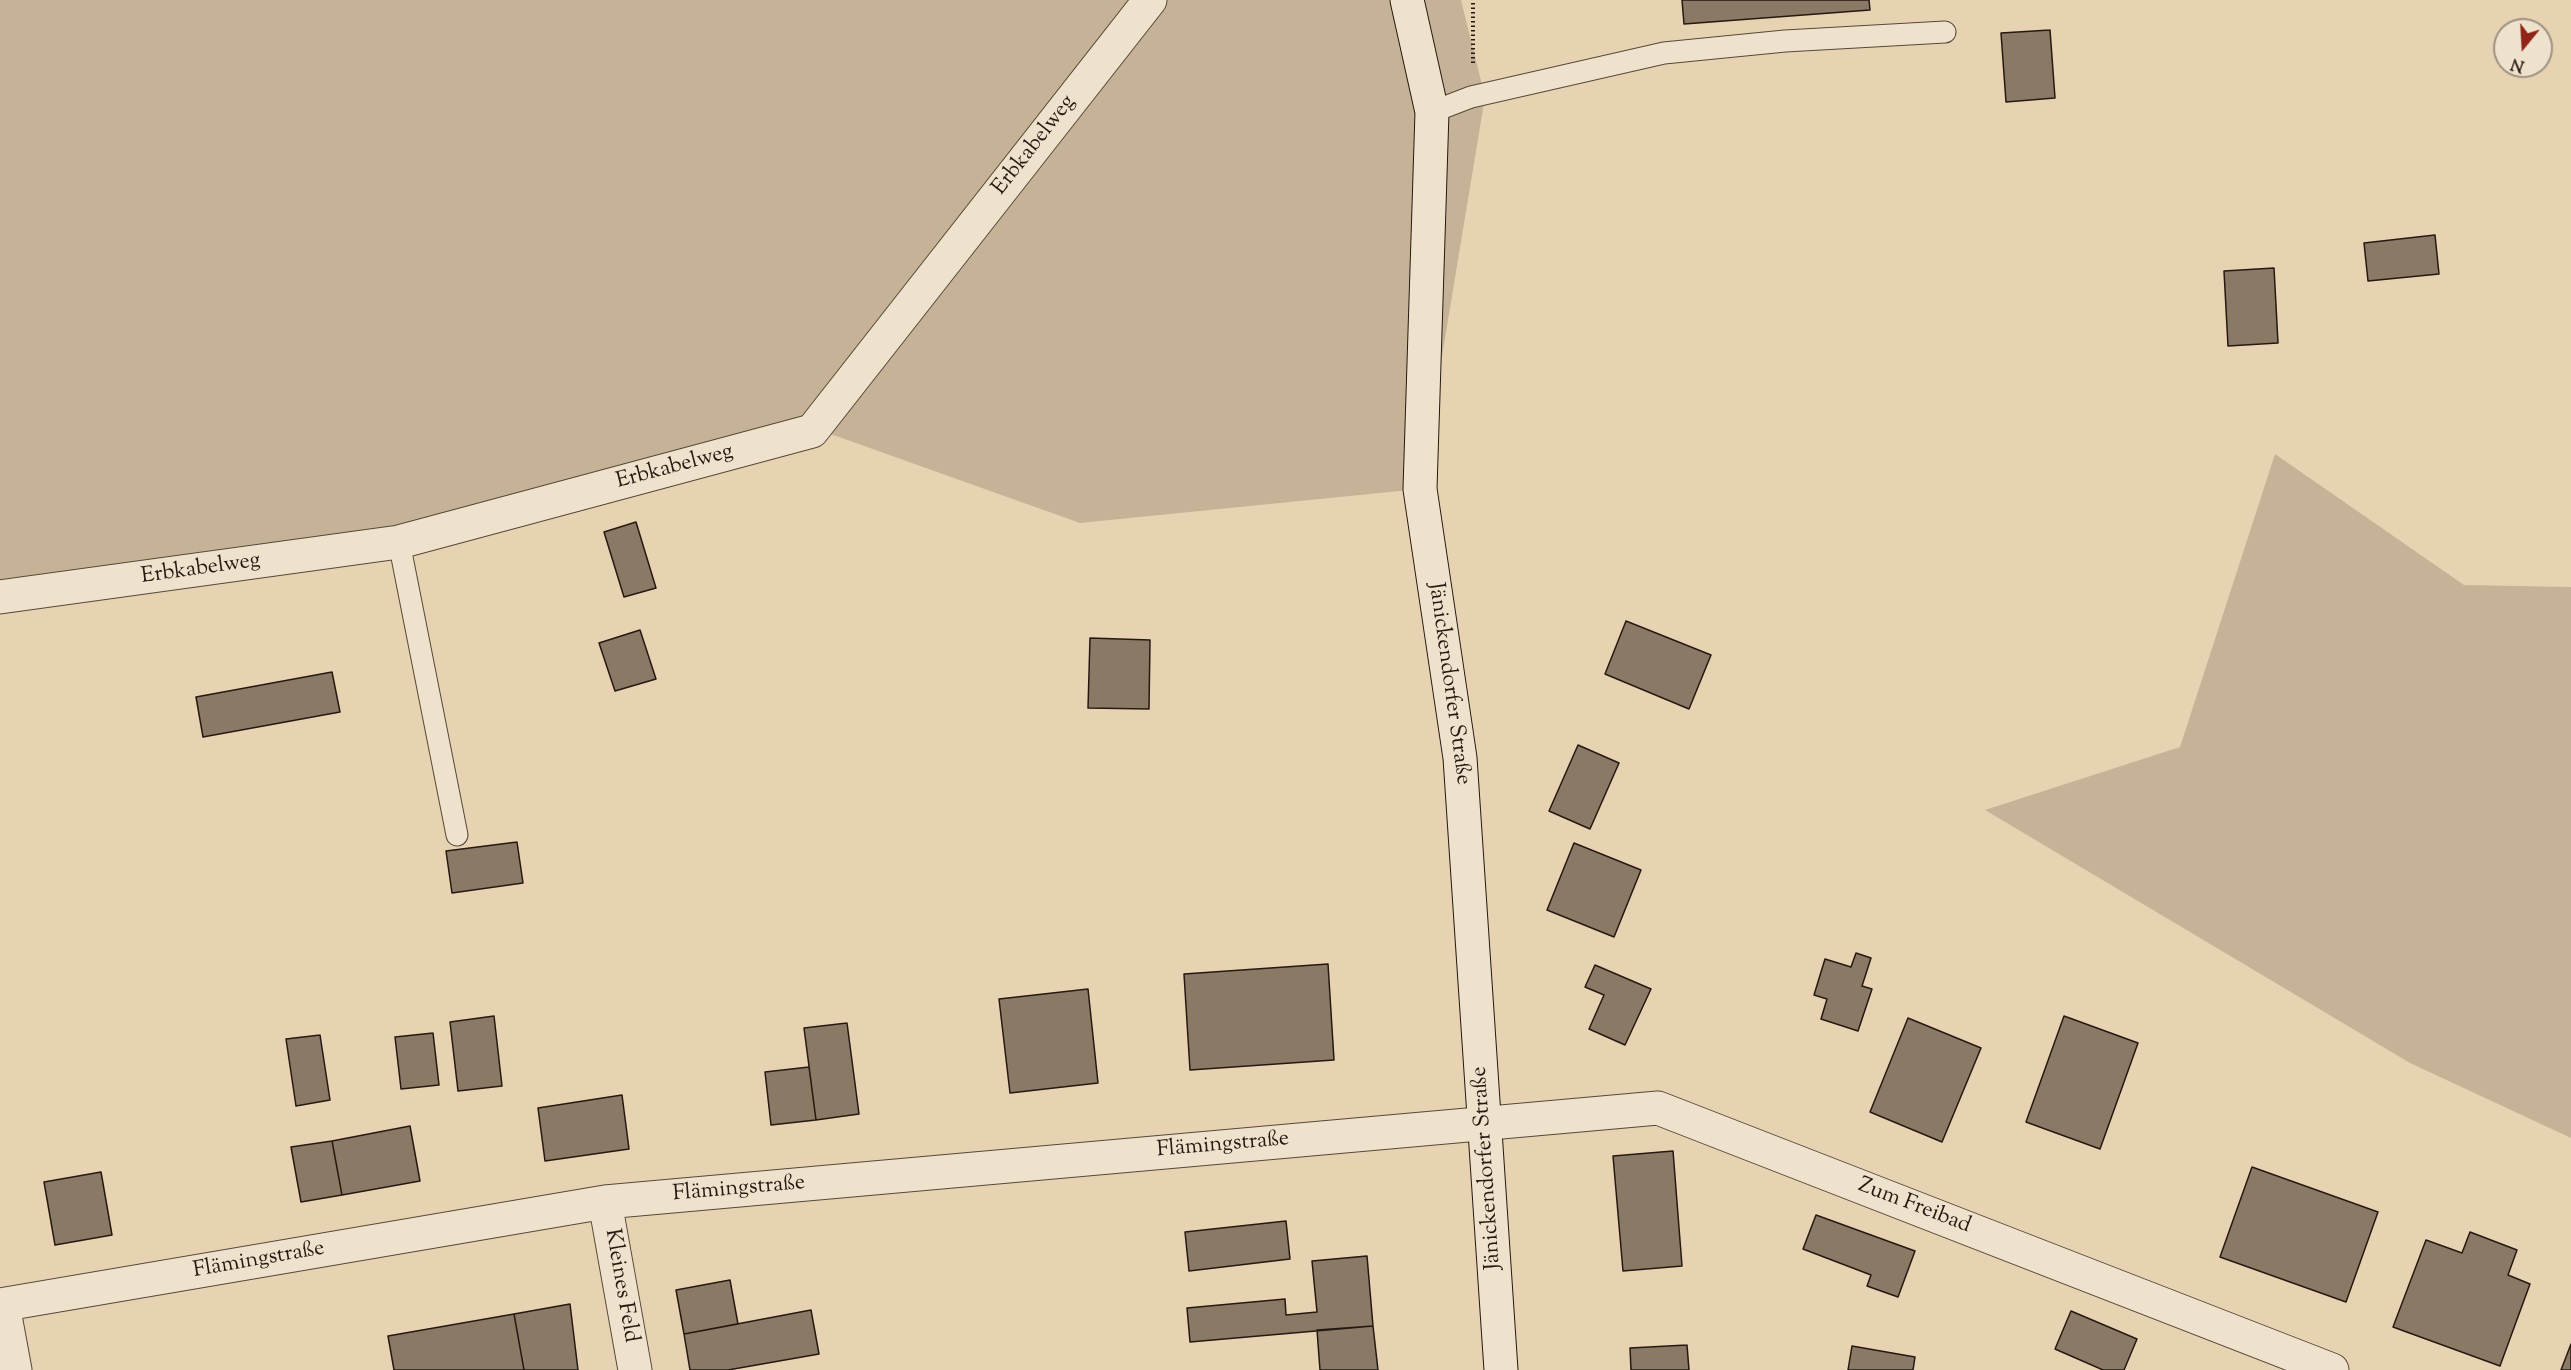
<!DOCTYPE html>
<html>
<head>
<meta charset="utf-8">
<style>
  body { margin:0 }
  #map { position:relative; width:2571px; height:1370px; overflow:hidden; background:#e7d3b2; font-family:"Sorts Mill Goudy",serif }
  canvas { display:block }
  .north { position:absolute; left:2493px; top:18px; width:60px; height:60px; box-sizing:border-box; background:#efe2cd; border:2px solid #9e9282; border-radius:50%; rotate:198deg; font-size:16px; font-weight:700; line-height:24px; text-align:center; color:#251911 }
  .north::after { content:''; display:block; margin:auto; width:21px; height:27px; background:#8f2418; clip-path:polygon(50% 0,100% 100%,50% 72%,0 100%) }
</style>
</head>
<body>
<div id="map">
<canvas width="2571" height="1370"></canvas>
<div class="north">N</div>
</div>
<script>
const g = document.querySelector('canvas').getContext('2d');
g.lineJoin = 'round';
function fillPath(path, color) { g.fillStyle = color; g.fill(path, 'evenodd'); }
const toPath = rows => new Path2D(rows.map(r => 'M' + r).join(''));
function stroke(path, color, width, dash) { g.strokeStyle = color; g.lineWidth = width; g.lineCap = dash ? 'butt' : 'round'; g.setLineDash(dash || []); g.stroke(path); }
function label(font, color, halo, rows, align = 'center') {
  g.font = font + ' "Sorts Mill Goudy",serif'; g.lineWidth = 4.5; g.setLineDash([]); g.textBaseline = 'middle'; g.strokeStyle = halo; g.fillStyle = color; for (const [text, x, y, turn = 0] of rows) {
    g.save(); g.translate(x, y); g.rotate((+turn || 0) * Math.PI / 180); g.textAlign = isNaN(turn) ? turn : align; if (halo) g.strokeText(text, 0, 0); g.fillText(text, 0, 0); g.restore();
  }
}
const green = toPath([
  [0,0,1461,0,1485,97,1420,489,1080,523,797,422,377,535,0,603],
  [2275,454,2464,585,2571,587,2571,1138,2410,1063,1985,810,2180,747]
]);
const building = toPath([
  [1682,0,1869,0,1870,10,1684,24,1682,0],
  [2050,30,2055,98,2006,102,2001,33,2050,30],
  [2435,235,2439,274,2368,281,2364,243,2435,235],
  [2274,268,2278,343,2228,346,2224,271,2274,268],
  [636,522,656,588,624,597,604,532,636,522],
  [1626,621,1711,655,1689,709,1605,674,1626,621],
  [640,630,656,679,615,691,599,643,640,630],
  [1090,638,1150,640,1149,709,1088,708,1090,638],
  [332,672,340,712,203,737,196,697,332,672],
  [1578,745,1619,763,1590,829,1549,811,1578,745],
  [517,842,523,883,452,893,446,851,517,842],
  [1574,843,1641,870,1614,937,1547,910,1574,843],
  [1856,953,1871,958,1862,986,1872,989,1858,1031,1821,1019,1827,999,1814,995,1825,959,1851,967,1856,953],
  [1328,964,1334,1060,1190,1070,1184,974,1328,964],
  [1595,965,1651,989,1625,1045,1589,1029,1604,995,1585,987,1595,965],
  [1088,989,1098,1083,1010,1093,999,999,1088,989],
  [494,1016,502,1086,458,1091,450,1022,494,1016],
  [2064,1016,2138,1043,2100,1149,2026,1122,2064,1016],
  [1908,1018,1981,1048,1942,1142,1870,1112,1908,1018],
  [847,1023,859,1114,816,1120,804,1028,847,1023],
  [433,1033,439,1085,401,1089,395,1037,433,1033],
  [320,1035,330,1100,296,1106,286,1039,320,1035],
  [809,1067,816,1120,771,1125,765,1072,809,1067],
  [622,1095,629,1149,545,1161,538,1108,622,1095],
  [410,1126,420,1181,342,1195,332,1141,410,1126],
  [332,1141,342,1195,301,1202,291,1147,332,1141],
  [1673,1151,1682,1266,1623,1271,1613,1156,1673,1151],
  [2252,1167,2378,1212,2346,1302,2220,1257,2252,1167],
  [101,1172,112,1235,55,1245,44,1182,101,1172],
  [1816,1215,1915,1251,1898,1297,1867,1286,1871,1275,1803,1249,1816,1215],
  [1286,1221,1290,1259,1189,1271,1185,1232,1286,1221],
  [2470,1232,2517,1250,2508,1275,2530,1284,2500,1366,2393,1327,2426,1240,2462,1253,2470,1232],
  [1367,1256,1373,1326,1190,1342,1187,1308,1285,1299,1286,1315,1317,1312,1312,1261,1367,1256],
  [730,1280,738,1324,684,1334,676,1290,730,1280],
  [570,1304,578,1370,524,1370,514,1314,570,1304],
  [811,1310,819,1354,728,1370,690,1370,684,1334,811,1310],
  [2071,1311,2137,1339,2124,1370,2103,1370,2055,1349,2071,1311],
  [514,1314,524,1370,394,1370,388,1336,514,1314],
  [1373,1326,1378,1370,1320,1370,1317,1330,1373,1326],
  [2571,1344,2571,1370,2561,1370,2571,1344],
  [1687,1345,1689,1370,1631,1370,1630,1348,1687,1345],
  [1852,1346,1915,1357,1913,1370,1848,1370,1852,1346]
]);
const path = toPath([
  [1473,63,1473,0]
]);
const lane = toPath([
  [1432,112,1471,97,1664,53,1785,41,1945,32],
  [399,542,457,835]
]);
const street = toPath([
  [0,597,399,542,812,431,1150,0],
  [605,1202,635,1370],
  [0,1305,605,1202,1658,1108,2332,1370],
  [3,1305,15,1370]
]);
const secondary = toPath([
  [1407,0,1432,112,1420,489,1460,758,1501,1370]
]);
const streetNames = [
  ["Erbkabelweg",1035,146,-52],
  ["Erbkabelweg",675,468,-15],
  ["Erbkabelweg",201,570,-8],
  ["Jänickendorfer Straße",1448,684,82],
  ["Flämingstraße",1223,1146,-5],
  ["Jänickendorfer Straße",1488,1168,-94],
  ["Flämingstraße",739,1190,-5],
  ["Zum Freibad",1914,1207,21],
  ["Flämingstraße",259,1261,-10],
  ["Kleines Feld",620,1286,80]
];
fillPath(green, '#c6b397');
fillPath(building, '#8a7a65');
stroke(building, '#251911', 1.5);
stroke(lane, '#564839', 23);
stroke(street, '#564839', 35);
stroke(secondary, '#251911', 35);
stroke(path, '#251911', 4, [1.5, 3]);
stroke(lane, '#efe2cd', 21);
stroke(street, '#efe2cd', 33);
stroke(secondary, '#efe2cd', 33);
label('22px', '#251911', '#efe2cd', streetNames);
</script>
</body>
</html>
